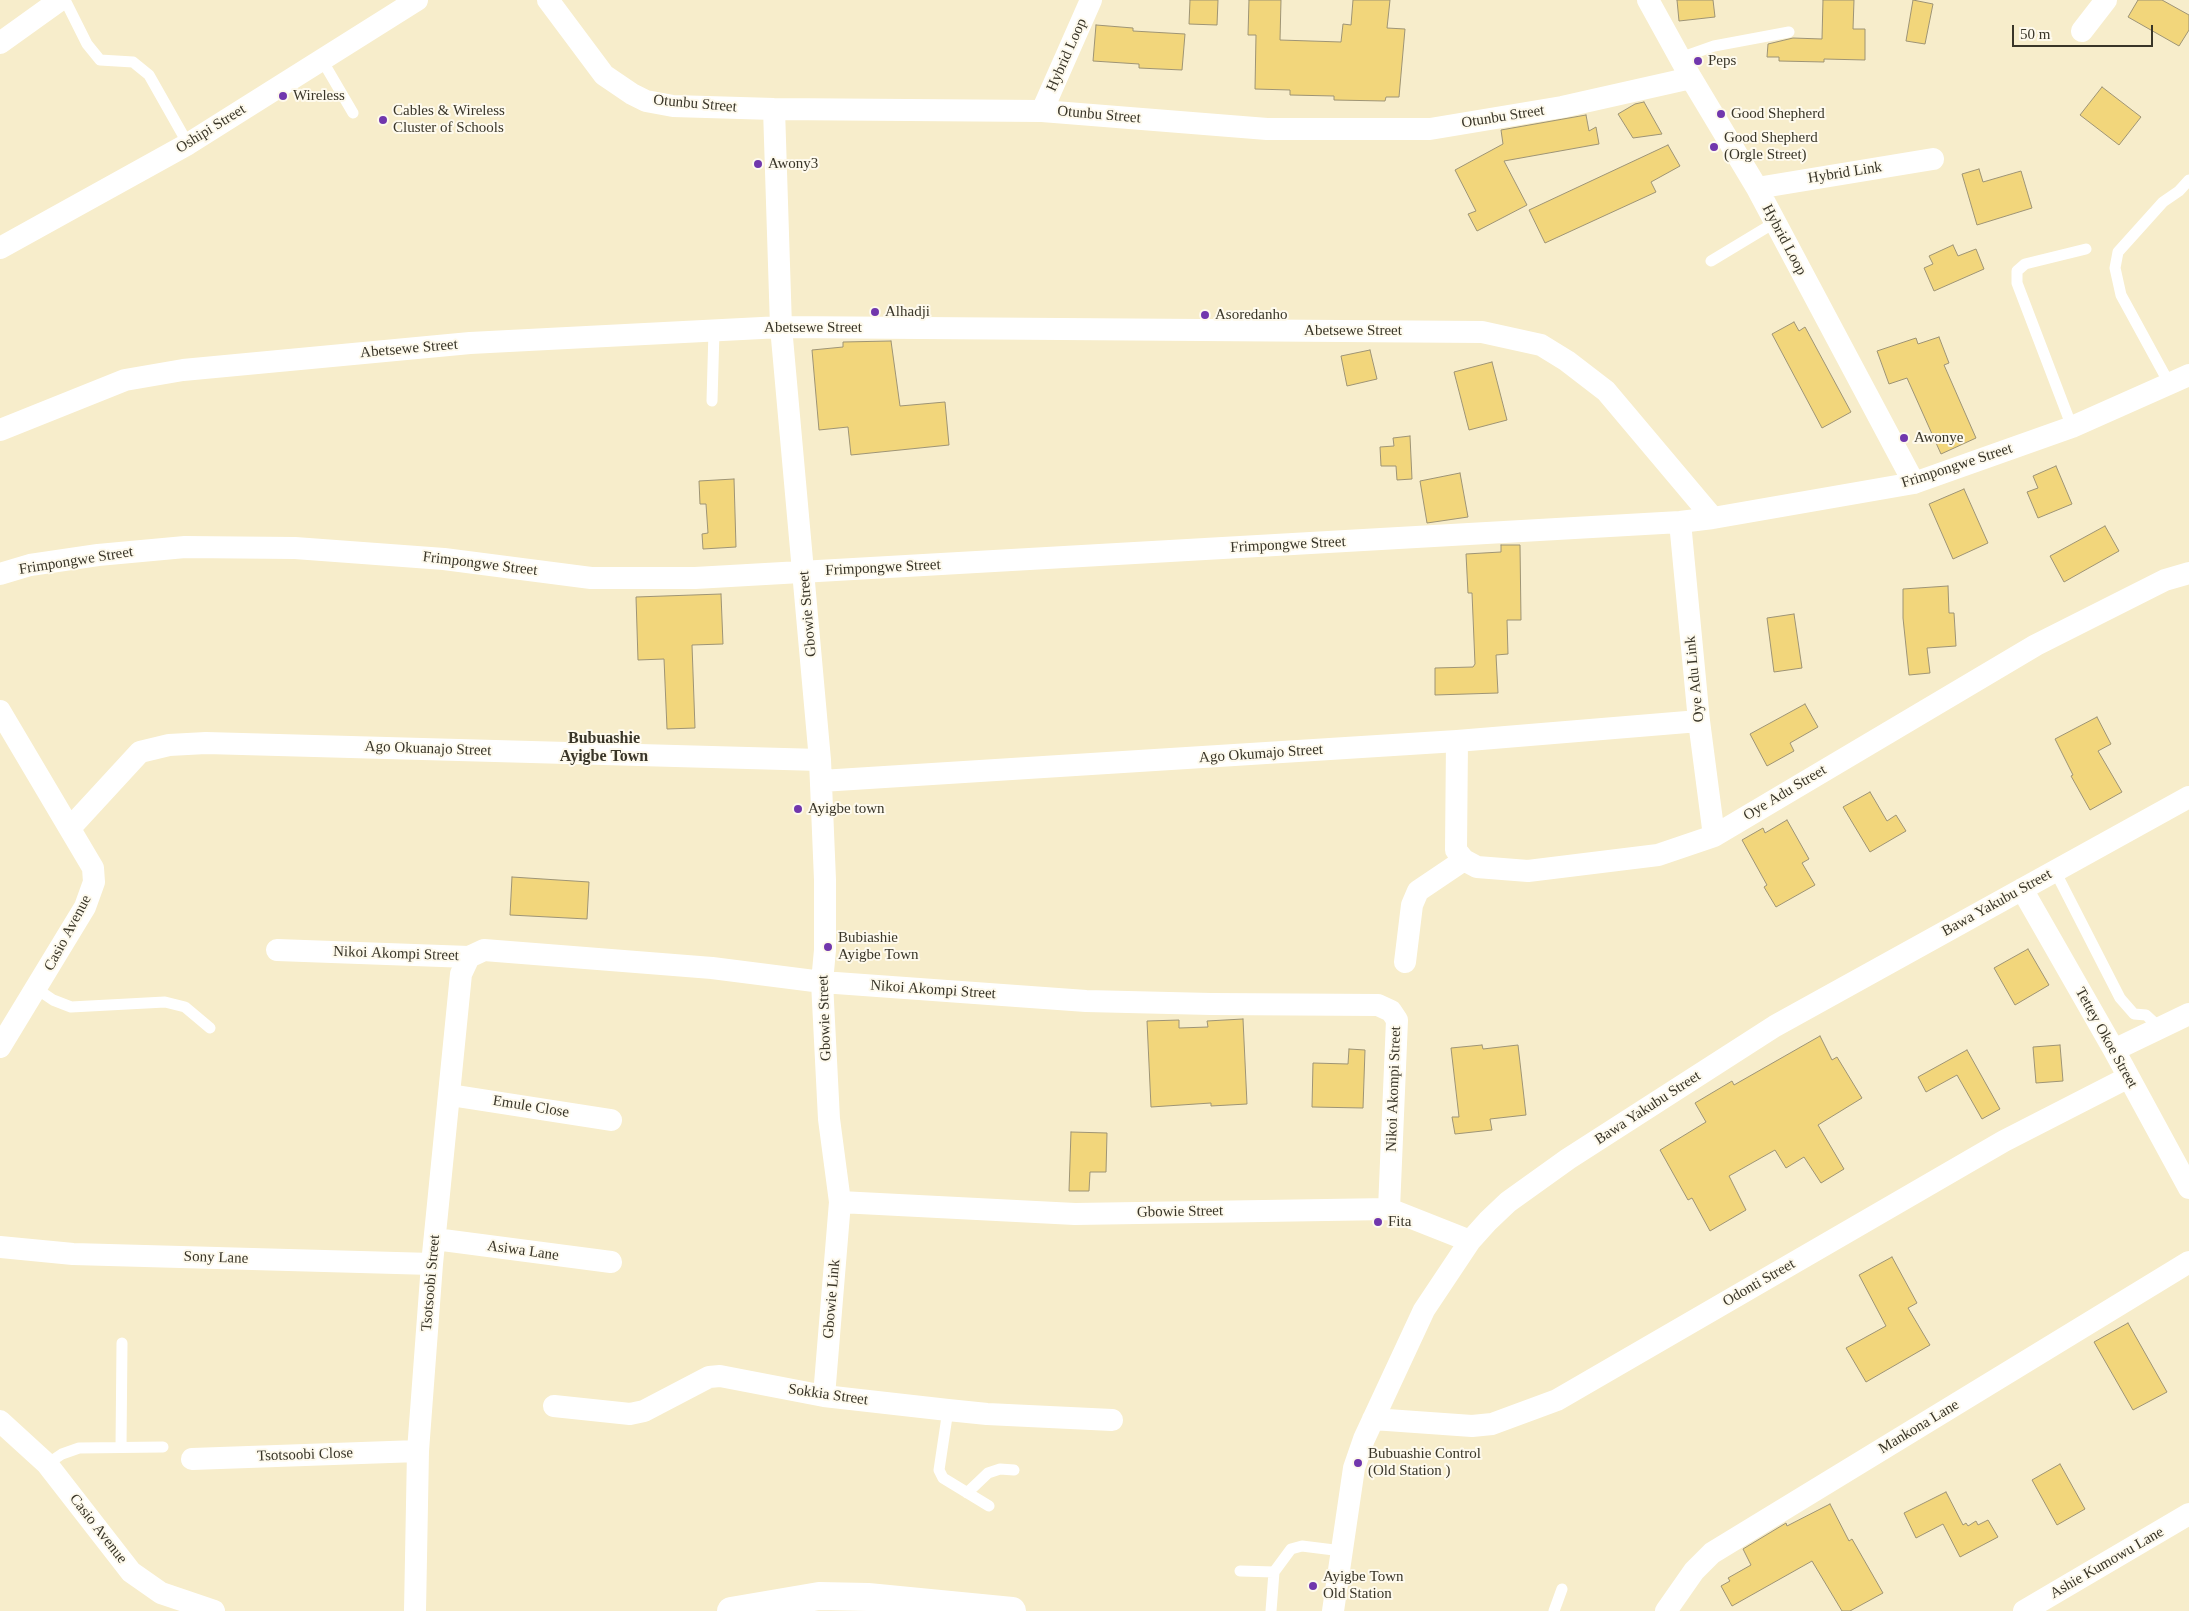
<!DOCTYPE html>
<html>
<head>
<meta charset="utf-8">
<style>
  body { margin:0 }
  #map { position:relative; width:2189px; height:1611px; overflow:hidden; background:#f7edcb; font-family:Georgia,serif }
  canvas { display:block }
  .scale { position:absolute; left:2012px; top:25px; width:141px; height:22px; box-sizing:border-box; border:2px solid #393528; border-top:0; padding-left:6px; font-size:15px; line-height:18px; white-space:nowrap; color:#393528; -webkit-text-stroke:4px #fefaed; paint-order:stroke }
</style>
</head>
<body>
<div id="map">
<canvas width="2189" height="1611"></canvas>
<div class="scale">50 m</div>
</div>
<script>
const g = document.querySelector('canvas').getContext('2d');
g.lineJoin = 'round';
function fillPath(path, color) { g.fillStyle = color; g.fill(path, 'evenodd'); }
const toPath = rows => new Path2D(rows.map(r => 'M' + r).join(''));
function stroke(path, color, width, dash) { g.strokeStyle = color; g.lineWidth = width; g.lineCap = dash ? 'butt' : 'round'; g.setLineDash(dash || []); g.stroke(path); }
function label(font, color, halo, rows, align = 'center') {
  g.font = font + ' Georgia,serif'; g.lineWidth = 4; g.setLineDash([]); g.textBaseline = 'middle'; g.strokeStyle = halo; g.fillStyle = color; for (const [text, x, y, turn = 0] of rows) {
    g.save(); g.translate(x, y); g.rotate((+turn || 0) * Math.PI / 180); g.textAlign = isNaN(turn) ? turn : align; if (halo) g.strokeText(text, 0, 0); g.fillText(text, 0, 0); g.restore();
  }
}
const building = toPath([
  [1190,0,1218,0,1217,25,1189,24,1190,0],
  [1249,0,1281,0,1280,40,1341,42,1343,24,1351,25,1353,0,1390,0,1387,28,1405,29,1399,97,1386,97,1385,101,1334,100,1334,96,1290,95,1290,90,1255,89,1256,35,1248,35,1249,0],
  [1677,0,1713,0,1715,17,1679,21,1677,0],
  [1823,0,1854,0,1853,29,1865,29,1865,60,1824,59,1824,62,1779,61,1779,57,1767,57,1768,44,1793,38,1822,39,1823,0],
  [1913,0,1933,4,1925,44,1906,41,1913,0],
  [2138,0,2162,0,2189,15,2189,30,2179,46,2128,17,2138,0],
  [1096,25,1133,28,1133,31,1185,34,1182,70,1139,68,1139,64,1093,61,1096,25],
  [2102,87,2141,117,2119,145,2080,115,2102,87],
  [1644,102,1662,134,1633,138,1618,114,1635,104,1644,102],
  [1586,115,1589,131,1596,127,1599,144,1504,161,1527,205,1477,231,1468,214,1476,211,1455,170,1503,144,1501,130,1586,115],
  [1668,145,1680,166,1651,182,1656,192,1545,243,1529,210,1668,145],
  [1979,169,1983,182,2021,171,2032,208,1977,225,1962,174,1979,169],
  [1953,245,1958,256,1976,249,1984,269,1934,291,1924,268,1933,264,1929,256,1953,245],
  [1794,322,1799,331,1805,327,1851,412,1822,428,1772,334,1794,322],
  [1939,337,1949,363,1944,365,1976,438,1941,454,1907,378,1889,384,1877,351,1916,338,1918,344,1939,337],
  [891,341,900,406,945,402,949,445,851,455,848,427,819,430,812,350,843,347,843,342,891,341],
  [1370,350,1377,379,1347,386,1341,356,1370,350],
  [1492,362,1507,420,1469,430,1454,372,1492,362],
  [1410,436,1412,479,1397,480,1396,466,1381,466,1380,447,1394,446,1393,438,1410,436],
  [2056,466,2072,504,2038,518,2027,492,2038,488,2033,476,2056,466],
  [1460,473,1468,517,1427,523,1420,481,1460,473],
  [734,479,736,547,703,549,702,534,708,533,706,504,700,504,699,481,734,479],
  [1964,489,1988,543,1953,559,1929,504,1964,489],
  [2105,526,2119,551,2064,582,2050,556,2105,526],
  [1501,545,1520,545,1521,620,1507,620,1508,654,1496,655,1498,693,1435,695,1435,668,1473,667,1475,664,1472,593,1468,593,1466,554,1501,552,1501,545],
  [1948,586,1949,613,1954,613,1956,646,1927,648,1930,673,1909,675,1903,618,1903,589,1948,586],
  [721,594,723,644,692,645,695,728,667,729,664,659,638,660,636,597,721,594],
  [1794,614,1802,668,1774,672,1767,618,1794,614],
  [1805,704,1818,727,1790,743,1794,751,1767,766,1750,734,1805,704],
  [2097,717,2111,744,2098,751,2122,792,2090,810,2071,776,2073,775,2055,739,2097,717],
  [1870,792,1887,821,1896,815,1906,831,1870,852,1843,807,1870,792],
  [1787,820,1809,859,1802,863,1815,885,1776,907,1764,887,1767,885,1742,840,1763,828,1765,833,1787,820],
  [512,877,589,882,587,919,510,915,512,877],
  [2028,949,2049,985,2015,1005,1994,968,2028,949],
  [1243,1019,1247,1104,1211,1106,1211,1103,1151,1107,1147,1021,1179,1020,1179,1028,1208,1027,1207,1021,1243,1019],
  [1820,1036,1832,1060,1837,1057,1862,1098,1818,1125,1844,1169,1821,1183,1804,1157,1786,1168,1775,1150,1729,1176,1746,1210,1710,1231,1692,1198,1688,1200,1660,1150,1706,1122,1695,1103,1732,1081,1734,1085,1820,1036],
  [1482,1045,1483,1049,1518,1045,1526,1115,1490,1119,1492,1130,1455,1134,1452,1117,1459,1117,1451,1048,1482,1045],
  [2060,1045,2063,1081,2036,1083,2033,1047,2060,1045],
  [1349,1049,1365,1050,1363,1108,1312,1107,1313,1063,1348,1064,1349,1049],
  [1967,1050,2000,1109,1982,1119,1957,1075,1926,1092,1918,1077,1967,1050],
  [1071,1132,1107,1133,1106,1172,1090,1172,1089,1191,1069,1191,1071,1132],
  [1892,1257,1917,1303,1908,1308,1930,1345,1866,1382,1846,1348,1886,1326,1859,1275,1892,1257],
  [2128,1323,2167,1392,2133,1410,2094,1342,2128,1323],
  [2060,1464,2085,1509,2057,1525,2032,1480,2060,1464],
  [1946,1492,1963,1525,1966,1523,1968,1526,1976,1521,1978,1525,1988,1520,1998,1537,1960,1557,1943,1524,1916,1538,1904,1513,1946,1492],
  [1830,1504,1849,1541,1852,1539,1883,1593,1850,1611,1842,1611,1812,1561,1732,1606,1721,1586,1730,1581,1728,1578,1751,1565,1743,1549,1786,1523,1787,1526,1830,1504]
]);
const lane = toPath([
  [65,0,87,44,100,60,133,62,149,75,188,144],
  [1680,58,1714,46,1789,32],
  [322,60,353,113],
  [1711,261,1774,223],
  [2169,383,2121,295,2115,268,2118,252,2163,202,2179,191,2189,180],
  [712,401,714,331],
  [2072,427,2017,283,2017,271,2025,264,2086,249],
  [2055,871,2120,998,2134,1014,2146,1015,2160,1028],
  [37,989,53,1000,71,1007,165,1002,185,1007,210,1028],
  [948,1410,939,1470,943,1478,989,1506],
  [121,1447,122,1343],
  [47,1464,62,1454,79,1448,163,1447],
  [967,1493,988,1473,1000,1469,1014,1470],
  [1240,1571,1274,1572],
  [1271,1611,1274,1572,1291,1549,1302,1546,1342,1551],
  [1554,1611,1562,1589]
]);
const street = toPath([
  [548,0,604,75,632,94,646,101,673,106,774,109,1042,111,1267,129,1430,129,1562,107,1691,78],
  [1648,0,1691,78,1757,188,1914,483],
  [2082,31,2106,0],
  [0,43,60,0],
  [774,109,781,327,820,760,825,880,825,950,822,982,829,1119,840,1202,1075,1214,1389,1209,1470,1241],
  [1042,111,1091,0],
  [1757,188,1933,159],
  [0,248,188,144,417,0],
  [0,430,125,380,183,370,470,343,781,327,1482,332,1541,345,1567,361,1606,391,1713,518],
  [1680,522,1699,721,1714,836],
  [0,574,30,565,98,555,185,547,295,548,444,559,591,578,695,578,1680,522,1713,518,1914,483,2072,427,2189,375],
  [0,711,93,868,94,882,85,907,0,1047],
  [1457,741,1456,850,1464,860,1477,867,1528,871,1658,855,1714,836,2036,645,2165,580,2189,573],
  [821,781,1457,741,1699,721],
  [70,828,140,752,169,745,206,743,820,760],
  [2022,889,2114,1050,2189,1188],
  [277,950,469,957,484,950,712,968,822,982,1086,1001,1211,1004,1378,1005,1391,1011,1397,1020,1389,1209],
  [1405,962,1412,905,1418,891,1464,860],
  [2114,1050,2189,1014],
  [450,1095,611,1120],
  [435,1239,611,1262],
  [0,1247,73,1254,432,1264],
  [824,1396,840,1202],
  [554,1406,630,1414,644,1411,709,1377,720,1376,824,1396,948,1410,987,1414,1112,1420],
  [1373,1419,1472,1426,1492,1424,1557,1400,2004,1141,2127,1078],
  [0,1421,47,1464,131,1572,161,1593,214,1611],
  [192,1459,418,1451],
  [415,1611,418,1451,432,1264,461,974,469,957],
  [1333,1611,1354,1468,1364,1439,1424,1310,1470,1241,1488,1221,1508,1202,1568,1159,1775,1026,2189,797],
  [1666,1611,1694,1571,1712,1553,2189,1262],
  [2024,1611,2189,1514]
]);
const secondary = toPath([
  [731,1611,819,1596,868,1597,1012,1611]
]);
const markers = [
  [1698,61,5,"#7137ad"],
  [283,96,5,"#7137ad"],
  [1721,114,5,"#7137ad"],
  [383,120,5,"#7137ad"],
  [1714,147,5,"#7137ad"],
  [758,164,5,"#7137ad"],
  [875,312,5,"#7137ad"],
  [1205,315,5,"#7137ad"],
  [1904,438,5,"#7137ad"],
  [798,809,5,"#7137ad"],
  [828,947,5,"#7137ad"],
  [1378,1222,5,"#7137ad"],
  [1358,1463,5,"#7137ad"],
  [1313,1586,5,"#7137ad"]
];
const streetNames = [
  ["Hybrid Loop",1067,55,-66],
  ["Otunbu Street",695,104,5],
  ["Otunbu Street",1099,115,5],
  ["Otunbu Street",1503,117,-9],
  ["Oshipi Street",211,129,-32],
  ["Hybrid Link",1845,173,-9],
  ["Hybrid Loop",1784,240,62],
  ["Abetsewe Street",813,328],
  ["Abetsewe Street",1353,331],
  ["Abetsewe Street",409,349,-5],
  ["Frimpongwe Street",1957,466,-18],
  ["Frimpongwe Street",1288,545,-3],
  ["Frimpongwe Street",76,561,-9],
  ["Frimpongwe Street",480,564,7],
  ["Frimpongwe Street",883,568,-3],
  ["Gbowie Street",808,614,-95],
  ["Oye Adu Link",1695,679,-96],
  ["Ago Okuanajo Street",428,749,2],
  ["Ago Okumajo Street",1261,754,-4],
  ["Oye Adu Street",1785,793,-31],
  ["Bawa Yakubu Street",1997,903,-29],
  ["Casio Avenue",68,933,-62],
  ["Nikoi Akompi Street",396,954,2],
  ["Nikoi Akompi Street",933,990,4],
  ["Gbowie Street",825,1018,-92],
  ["Tettey Okoe Street",2106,1038,61],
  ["Nikoi Akompi Street",1394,1089,-88],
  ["Emule Close",531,1107,9],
  ["Bawa Yakubu Street",1648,1108,-33],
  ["Gbowie Street",1180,1212,-1],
  ["Asiwa Lane",523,1251,8],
  ["Sony Lane",216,1258,2],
  ["Tsotsoobi Street",431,1283,-85],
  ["Odonti Street",1759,1283,-30],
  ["Gbowie Link",832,1299,-85],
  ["Sokkia Street",828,1395,8],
  ["Mankona Lane",1919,1427,-31],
  ["Tsotsoobi Close",305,1455,-2],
  ["Casio Avenue",98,1529,52],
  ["Ashie Kumowu Lane",2107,1563,-30]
];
const poiNames = [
  ["Peps",1708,61],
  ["Wireless",293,96],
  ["Cables & Wireless",393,111],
  ["Cluster of Schools",393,128],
  ["Good Shepherd",1731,114],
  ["Good Shepherd",1724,138],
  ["(Orgle Street)",1724,155],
  ["Awony3",768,164],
  ["Alhadji",885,312],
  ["Asoredanho",1215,315],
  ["Awonye",1914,438],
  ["Ayigbe town",808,809],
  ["Bubiashie",838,938],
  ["Ayigbe Town",838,955],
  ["Fita",1388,1222],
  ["Bubuashie Control",1368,1454],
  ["(Old Station )",1368,1471],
  ["Ayigbe Town",1323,1577],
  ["Old Station",1323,1594]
];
const neighbourhoodNames = [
  ["Bubuashie",604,739],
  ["Ayigbe Town",604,757]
];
fillPath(building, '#f2d67b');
stroke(building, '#9e9475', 1);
stroke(lane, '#fff', 11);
stroke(street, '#fff', 22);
stroke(secondary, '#fff', 28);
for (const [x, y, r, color] of markers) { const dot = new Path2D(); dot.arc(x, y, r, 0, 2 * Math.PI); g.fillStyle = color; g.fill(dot); stroke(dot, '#fefaed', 2); }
label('15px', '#393528', '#fefaed', streetNames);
label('15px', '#393528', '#fefaed', poiNames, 'left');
label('bold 16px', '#393528', '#fefaed', neighbourhoodNames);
</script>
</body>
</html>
